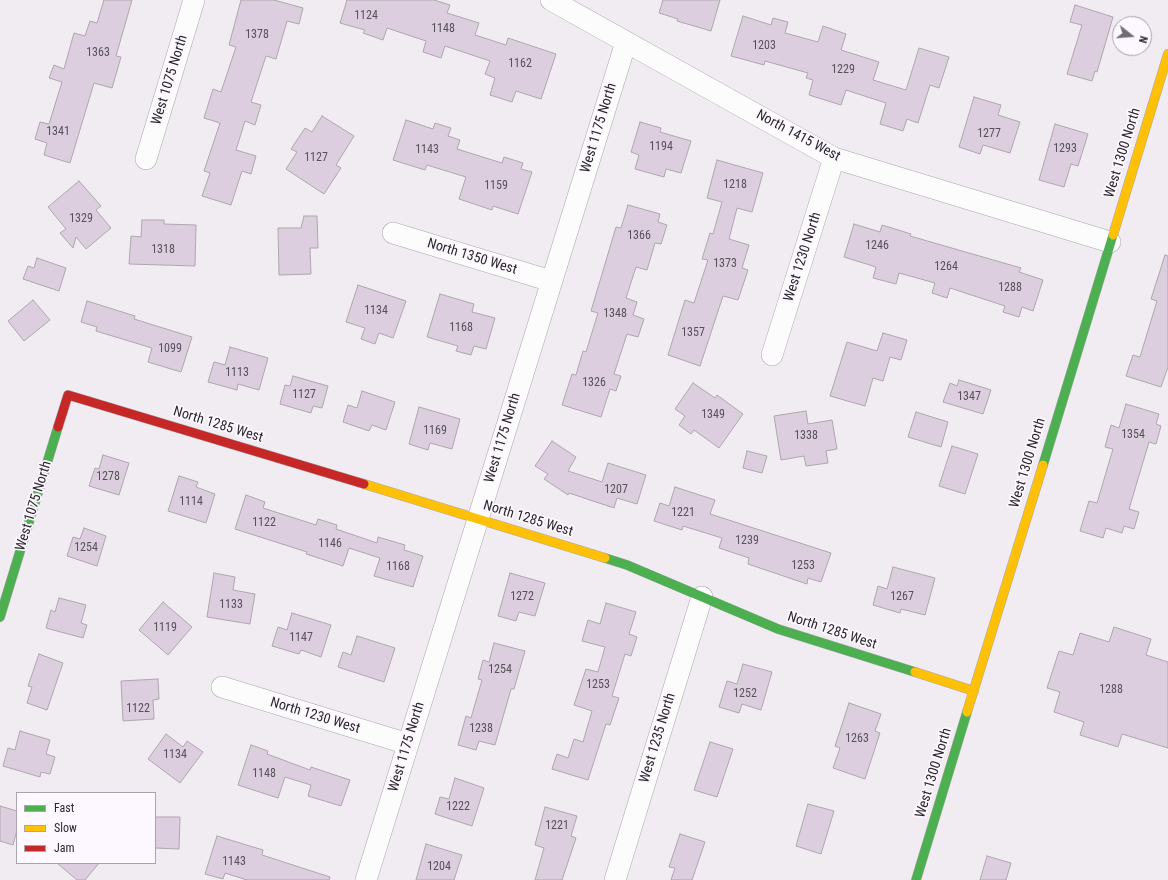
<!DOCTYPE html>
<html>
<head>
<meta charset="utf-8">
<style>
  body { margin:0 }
  #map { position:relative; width:1168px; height:880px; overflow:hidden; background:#f1ebf2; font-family:"Roboto Condensed",sans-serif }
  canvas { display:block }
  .legend { position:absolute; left:16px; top:792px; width:140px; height:72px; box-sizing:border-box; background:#fdf7ff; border:1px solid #a9a4ab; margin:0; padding:5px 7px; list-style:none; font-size:12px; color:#2b272c }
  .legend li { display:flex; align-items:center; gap:8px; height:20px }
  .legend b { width:20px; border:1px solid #a9a4ab }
  .north { position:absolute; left:1112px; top:16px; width:40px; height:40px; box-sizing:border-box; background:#fdf7ff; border:1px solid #a9a4ab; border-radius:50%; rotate:107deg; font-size:11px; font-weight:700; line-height:16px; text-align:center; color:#2b272c }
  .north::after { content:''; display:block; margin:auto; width:14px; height:18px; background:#706c71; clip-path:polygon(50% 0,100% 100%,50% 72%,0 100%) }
</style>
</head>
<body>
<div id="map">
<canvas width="1168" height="880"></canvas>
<ul class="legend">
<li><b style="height:5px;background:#4caf50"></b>Fast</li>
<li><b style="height:5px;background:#ffc107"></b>Slow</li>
<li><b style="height:5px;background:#c62828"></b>Jam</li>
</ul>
<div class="north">N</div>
</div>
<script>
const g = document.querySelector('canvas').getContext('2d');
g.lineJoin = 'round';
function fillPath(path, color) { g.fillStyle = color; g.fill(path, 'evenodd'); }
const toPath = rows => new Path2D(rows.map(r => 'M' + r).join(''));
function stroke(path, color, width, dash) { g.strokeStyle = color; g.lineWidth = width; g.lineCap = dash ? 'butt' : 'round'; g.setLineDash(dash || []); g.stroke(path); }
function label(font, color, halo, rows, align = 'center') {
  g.font = font + ' "Roboto Condensed",sans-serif'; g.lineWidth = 3.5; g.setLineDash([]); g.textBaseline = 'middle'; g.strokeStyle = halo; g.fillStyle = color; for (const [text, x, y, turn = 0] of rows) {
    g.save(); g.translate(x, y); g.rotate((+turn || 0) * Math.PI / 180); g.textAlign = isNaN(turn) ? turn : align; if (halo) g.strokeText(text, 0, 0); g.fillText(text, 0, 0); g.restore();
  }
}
const building = toPath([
  [104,0,132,0,116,56,121,57,112,88,94,83,70,163,44,155,47,143,35,139,40,122,49,124,62,82,49,78,54,65,64,69,74,33,85,36,90,21,97,23,104,0],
  [241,0,274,0,303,8,299,24,287,21,276,59,266,56,251,102,261,105,255,125,245,121,236,150,256,156,251,174,242,171,231,205,202,196,210,173,204,171,220,123,204,118,213,89,221,92,236,47,229,45,241,0],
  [347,0,434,0,450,5,447,13,479,23,475,35,506,45,508,38,556,54,541,99,516,91,512,102,490,95,495,78,485,74,490,61,445,46,441,58,423,52,426,41,387,28,383,40,363,33,365,30,340,23,347,0],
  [663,0,720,0,711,31,677,21,678,19,659,13,663,0],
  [1075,5,1113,17,1097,72,1095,71,1092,81,1067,74,1082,25,1070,22,1075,5],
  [743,16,771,25,773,18,788,22,785,33,818,42,823,26,846,34,841,50,879,62,873,80,906,90,919,48,949,57,939,88,930,85,918,123,907,119,903,131,880,124,886,103,846,90,841,105,809,95,813,80,806,78,808,73,765,61,764,65,731,56,743,16],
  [974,97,1001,105,998,115,1020,122,1010,153,983,145,980,154,959,147,974,97],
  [322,116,354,136,336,165,341,168,324,194,286,169,297,152,291,149,305,128,312,132,322,116],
  [406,120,433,129,435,123,451,128,448,136,460,140,457,149,502,163,504,157,523,163,521,169,532,172,518,214,493,206,492,210,459,199,466,177,427,165,425,170,393,160,406,120],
  [640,122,661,128,660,132,691,141,681,173,666,169,664,177,635,169,639,155,631,152,640,122],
  [1055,124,1088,134,1078,166,1071,164,1064,187,1039,180,1055,124],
  [717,160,763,173,752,212,737,208,729,239,749,245,742,268,748,270,738,300,723,296,700,366,668,355,685,300,694,303,708,260,702,259,710,233,713,234,722,202,707,198,717,160],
  [79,181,101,206,96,210,111,228,86,249,76,237,73,248,60,233,66,229,48,207,79,181],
  [628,205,660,214,658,222,667,225,661,244,655,243,647,270,636,267,626,298,637,302,633,315,644,319,638,337,627,334,614,374,621,376,616,391,610,389,601,417,562,405,572,374,576,375,583,351,586,352,598,313,591,311,616,227,621,228,628,205],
  [304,216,317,216,318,248,310,248,311,274,279,275,278,228,301,228,304,216],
  [142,220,164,220,164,224,196,225,195,266,129,264,131,236,141,237,142,220],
  [854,224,880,232,882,225,911,234,910,236,1021,268,1019,272,1043,280,1033,311,1022,307,1019,317,1003,312,1005,306,950,288,947,298,932,293,935,283,899,273,896,284,873,278,876,267,844,257,854,224],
  [1165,255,1168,256,1168,367,1161,387,1126,376,1133,355,1140,357,1157,301,1151,299,1165,255],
  [37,258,66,268,59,291,23,279,28,266,34,268,37,258],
  [358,285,406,301,393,338,379,333,375,344,361,339,365,328,346,322,358,285],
  [440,294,474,304,472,312,495,318,486,349,474,346,471,355,456,351,458,346,427,337,440,294],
  [33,300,50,320,24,341,8,321,33,300],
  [87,301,135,316,134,319,192,337,181,372,148,362,152,348,96,331,97,327,81,322,87,301],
  [883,333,907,340,901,360,890,357,883,381,873,378,865,406,830,396,847,342,877,351,883,333],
  [230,347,268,358,259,390,238,384,237,390,208,382,214,362,225,365,230,347],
  [293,376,328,386,322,408,313,406,311,413,280,404,285,385,290,386,293,376],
  [959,380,991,390,983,414,943,402,950,383,957,386,959,380],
  [693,383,715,398,717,395,743,414,719,448,694,430,691,434,679,425,685,416,675,409,693,383],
  [362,391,395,402,386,430,372,425,369,431,343,422,348,405,357,408,362,391],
  [1126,404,1159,414,1156,424,1161,426,1156,444,1149,442,1129,509,1139,512,1134,529,1124,526,1122,533,1106,528,1103,538,1080,531,1089,501,1097,503,1113,449,1105,447,1111,425,1119,428,1126,404],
  [419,407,460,419,452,449,430,443,428,450,409,444,419,407],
  [806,411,808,424,832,420,837,449,826,451,828,463,806,466,804,456,781,460,774,416,806,411],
  [916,412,948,422,941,447,908,437,916,412],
  [552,441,576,457,568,471,602,482,608,463,646,475,637,504,617,498,614,508,569,493,568,495,544,479,548,474,535,466,552,441],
  [952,446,978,454,965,494,939,486,952,446],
  [747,451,767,456,762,473,743,468,747,451],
  [103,455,129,463,119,495,89,486,95,468,99,469,103,455],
  [179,476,198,482,196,487,215,494,206,523,168,511,179,476],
  [675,487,715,500,710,514,831,553,821,582,808,578,807,584,748,564,749,558,719,548,722,538,683,526,682,530,654,521,660,503,669,506,675,487],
  [246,495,265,502,263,508,316,525,318,519,337,525,336,529,377,543,378,537,405,545,404,550,423,556,413,587,374,576,380,558,349,548,343,566,306,554,307,552,235,529,246,495],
  [84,528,106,536,97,566,67,556,73,537,80,539,84,528],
  [893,567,935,578,925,615,901,609,900,613,873,605,878,586,887,589,893,567],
  [214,573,235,577,233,590,255,594,250,624,207,617,214,573],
  [510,573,545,583,535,616,519,612,516,621,498,616,510,573],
  [59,598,86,605,81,623,87,625,83,638,46,628,51,610,55,612,59,598],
  [163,602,192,627,168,655,139,630,163,602],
  [606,603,636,612,629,634,637,637,631,656,625,654,612,696,619,698,610,725,606,724,588,780,552,769,557,754,568,758,574,739,583,742,592,711,574,705,586,669,598,672,605,647,582,641,588,620,600,624,606,603],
  [292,613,331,625,321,657,301,650,299,654,272,646,278,627,287,630,292,613],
  [1114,627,1151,639,1146,655,1168,662,1168,748,1122,734,1118,747,1080,735,1084,722,1054,712,1060,692,1047,688,1059,651,1073,655,1080,633,1109,642,1114,627],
  [357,636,395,648,384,682,338,667,343,652,351,655,357,636],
  [494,643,525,651,514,689,511,689,495,745,479,741,476,750,458,745,466,716,471,718,482,680,478,679,483,660,489,662,494,643],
  [39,654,63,663,47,710,27,703,32,687,28,686,39,654],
  [743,664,772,672,761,710,742,704,739,713,719,707,727,681,737,684,743,664],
  [158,679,159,699,153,700,154,719,123,721,121,681,158,679],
  [849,703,881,714,875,731,880,733,865,779,833,768,840,748,835,746,849,703],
  [20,731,50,740,46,754,55,757,50,774,41,772,40,777,3,766,8,748,15,750,20,731],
  [166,734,183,747,187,741,203,752,180,783,148,759,166,734],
  [710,742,733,749,717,797,694,790,710,742],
  [251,745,268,751,267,754,310,770,311,767,350,780,341,806,308,796,311,785,285,777,278,798,238,785,251,745],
  [455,778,484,788,472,826,435,814,440,797,449,799,455,778],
  [808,804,834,811,821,854,796,846,808,804],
  [0,806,17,811,17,830,13,845,0,841,0,806],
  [545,807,577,816,571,836,576,838,562,880,535,880,544,848,535,845,545,807],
  [155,817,180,817,179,849,155,848,155,817],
  [680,834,705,842,692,880,671,880,675,868,669,867,680,834],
  [217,836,263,850,262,855,330,877,329,880,247,880,225,873,223,879,205,874,217,836],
  [426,844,462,855,454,880,416,880,426,844],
  [987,856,1011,863,1006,880,980,880,987,856],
  [57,863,99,863,85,880,77,880,57,863]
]);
const street = toPath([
  [551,0,834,158,1110,242],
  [146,159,194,0],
  [393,233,551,281],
  [772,355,834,158],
  [222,687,408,744],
  [366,880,626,42],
  [615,880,702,597]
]);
const fast = toPath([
  [1043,465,1113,235],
  [605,558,627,565,778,629,915,672],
  [0,617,58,427],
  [916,880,967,712]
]);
const slow = toPath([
  [1113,235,1168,54],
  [364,484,605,558],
  [915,672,974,691],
  [967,712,1043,465]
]);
const jam = toPath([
  [58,427,68,395,364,484]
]);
const numberNames = [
  ["1124",366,16],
  ["1148",443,29],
  ["1378",257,35],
  ["1203",764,46],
  ["1363",98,53],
  ["1162",520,64],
  ["1229",843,70],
  ["1341",58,132],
  ["1277",989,134],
  ["1194",661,147],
  ["1293",1065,149],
  ["1143",427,150],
  ["1127",316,158],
  ["1218",735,185],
  ["1159",496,186],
  ["1329",81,219],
  ["1366",639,236],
  ["1246",877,246],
  ["1318",163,250],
  ["1373",725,264],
  ["1264",946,267],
  ["1288",1010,288],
  ["1134",376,311],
  ["1348",615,314],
  ["1168",461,328],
  ["1357",693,333],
  ["1099",170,349],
  ["1113",237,373],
  ["1326",594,383],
  ["1127",304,395],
  ["1347",969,397],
  ["1349",713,415],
  ["1169",435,431],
  ["1354",1133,435],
  ["1338",806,436],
  ["1278",108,477],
  ["1207",616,490],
  ["1114",191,502],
  ["1221",683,513],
  ["1122",264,523],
  ["1239",747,541],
  ["1146",330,544],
  ["1254",86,548],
  ["1253",803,566],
  ["1168",398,567],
  ["1272",522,597],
  ["1267",902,597],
  ["1133",231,605],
  ["1119",165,628],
  ["1147",301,638],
  ["1254",500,670],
  ["1253",598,685],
  ["1288",1111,690],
  ["1252",745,694],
  ["1122",138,709],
  ["1238",481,729],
  ["1263",857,739],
  ["1134",175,755],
  ["1148",264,774],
  ["1222",458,807],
  ["1221",557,826],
  ["1143",234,862],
  ["1204",439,867]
];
const streetNames = [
  ["West 1075 North",170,80,-73],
  ["West 1175 North",599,128,-73],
  ["North 1415 West",798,136,28],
  ["West 1300 North",1123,153,-73],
  ["North 1350 West",472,257,17],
  ["West 1230 North",803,257,-72],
  ["North 1285 West",218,425,17],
  ["West 1175 North",503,438,-73],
  ["West 1300 North",1028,463,-73],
  ["West 1075 North",34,506,-73],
  ["North 1285 West",528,519,17],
  ["North 1285 West",832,631,18],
  ["North 1230 West",315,716,17],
  ["West 1235 North",658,738,-73],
  ["West 1175 North",407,747,-73],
  ["West 1300 North",934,773,-73]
];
fillPath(building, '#dccedf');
stroke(building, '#aca7ac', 1);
stroke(street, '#aba7ac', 22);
stroke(fast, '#aba7ac', 10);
stroke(slow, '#aba7ac', 10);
stroke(jam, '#aba7ac', 10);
stroke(street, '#fdfcfd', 21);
stroke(fast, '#4caf50', 9);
stroke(slow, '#ffc107', 9);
stroke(jam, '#c62828', 9);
label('12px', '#575159', null, numberNames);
label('14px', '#2b272c', '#fdf7ff', streetNames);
</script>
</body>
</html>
